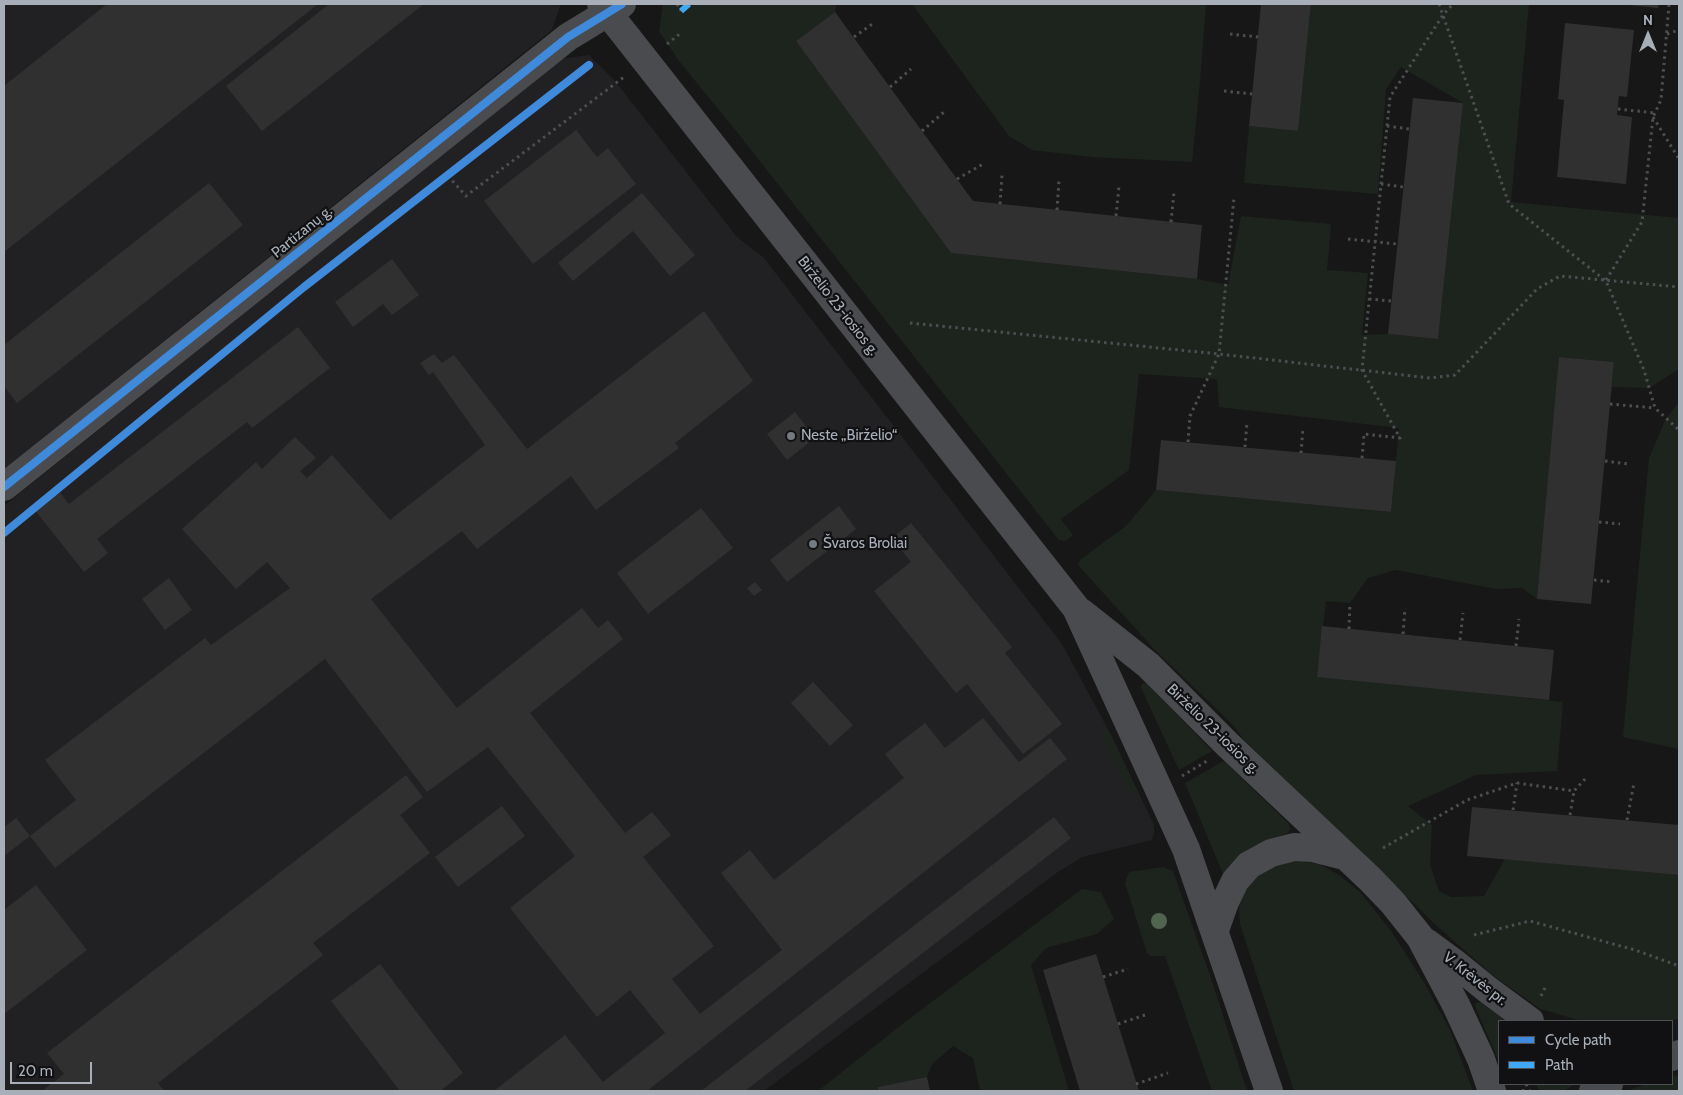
<!DOCTYPE html>
<html>
<head>
<meta charset="utf-8">
<style>
  body { margin:0 }
  #map { position:relative; width:1683px; height:1095px; overflow:hidden; background:#171717; font-family:Cabin,sans-serif }
  canvas { display:block }
  .frame { position:absolute; inset:0; border:5px solid #a8afb8; pointer-events:none }
  .legend { position:absolute; left:1498px; top:1020px; width:175px; height:65px; box-sizing:border-box; background:#111113; border:1px solid #4d5055; margin:0; padding:6px 9px; list-style:none; font-size:15px; color:#a8afb8 }
  .legend li { display:flex; align-items:center; gap:10px; height:25px }
  .legend b { width:25px; border:1px solid #4d5055 }
  .north { position:absolute; left:1623px; top:10px; width:50px; height:50px; -webkit-text-stroke:4px #111113; paint-order:stroke; rotate:0deg; font-size:14px; font-weight:700; line-height:20px; text-align:center; color:#a8afb8 }
  .north::after { content:''; display:block; margin:auto; width:18px; height:22px; background:#a8afb8; clip-path:polygon(50% 0,100% 100%,50% 72%,0 100%) }
  .scale { position:absolute; left:10px; top:1062px; width:82px; height:22px; box-sizing:border-box; border:2px solid #a8afb8; border-top:0; padding-left:6px; font-size:15px; line-height:18px; white-space:nowrap; color:#a8afb8; -webkit-text-stroke:4px #111113; paint-order:stroke }
</style>
</head>
<body>
<div id="map">
<canvas width="1683" height="1095"></canvas>
<div class="frame"></div>
<ul class="legend">
<li><b style="height:6px;background:#408adc"></b>Cycle path</li>
<li><b style="height:6px;background:#3fa9f5"></b>Path</li>
</ul>
<div class="north">N</div>
<div class="scale">20 m</div>
</div>
<script>
const g = document.querySelector('canvas').getContext('2d');
g.lineJoin = 'round';
function fillPath(path, color) { g.fillStyle = color; g.fill(path, 'evenodd'); }
const toPath = rows => new Path2D(rows.map(r => 'M' + r).join(''));
function stroke(path, color, width, dash) { g.strokeStyle = color; g.lineWidth = width; g.lineCap = dash ? 'butt' : 'round'; g.setLineDash(dash || []); g.stroke(path); }
function label(font, color, halo, rows, align = 'center') {
  g.font = font + ' Cabin,sans-serif'; g.lineWidth = 4.5; g.setLineDash([]); g.textBaseline = 'middle'; g.strokeStyle = halo; g.fillStyle = color; for (const [text, x, y, turn = 0] of rows) {
    g.save(); g.translate(x, y); g.rotate((+turn || 0) * Math.PI / 180); g.textAlign = isNaN(turn) ? turn : align; if (halo) g.strokeText(text, 0, 0); g.fillText(text, 0, 0); g.restore();
  }
}
const built = toPath([
  [4,4,560,4,560,6,552,30,4,469],
  [589,55,615,81,737,237,764,258,1062,644,1111,735,1154,825,1154,833,1152,840,1082,857,1058,872,764,1091,4,1091,4,506,561,59]
]);
const green = toPath([
  [663,4,837,4,835,12,796,41,951,253,1197,279,1228,285,1241,216,1331,224,1327,270,1368,273,1362,335,1388,334,1438,339,1463,103,1401,67,1386,89,1378,194,1244,183,1249,126,1298,131,1311,4,1529,4,1511,202,1679,218,1679,369,1649,388,1612,387,1614,362,1560,357,1537,599,1522,588,1496,589,1396,570,1368,578,1350,603,1326,601,1317,676,1563,702,1557,771,1476,775,1408,806,1432,825,1430,865,1439,891,1451,897,1484,896,1505,859,1679,875,1679,1019,1664,1021,1582,1021,1540,1009,1490,973,1437,926,1244,740,1234,726,1155,650,1078,565,1081,559,1126,526,1156,490,1391,512,1399,428,1219,407,1217,379,1139,374,1129,470,1061,519,1073,535,1066,541,1059,540,736,131,679,61,659,31],
  [912,4,1206,4,1200,82,1192,162,1092,157,1032,150,1009,136],
  [1679,402,1679,749,1623,737,1649,458,1666,418],
  [1143,683,1147,684,1212,751,1179,770,1142,690,1141,687],
  [1104,730,1107,730,1111,735,1137,790,1130,793,1103,740],
  [1224,761,1289,824,1290,829,1288,833,1253,847,1241,854,1223,874,1185,783],
  [1302,861,1321,865,1339,875,1360,892,1391,931,1425,984,1450,1030,1473,1091,1294,1091,1240,924,1239,908,1242,895,1252,880,1266,869,1284,862],
  [1163,867,1173,871,1213,984,1247,1091,1212,1091,1165,956,1151,956,1147,953,1125,883,1129,872],
  [1082,889,1101,892,1114,919,1097,934,1046,948,1031,965,1069,1091,980,1091,973,1058,953,1046,932,1064,927,1077,878,1087,878,1091,818,1091,905,1022],
  [1480,1002,1506,1021,1499,1021,1499,1062,1475,1006,1476,1003],
  [1679,1075,1679,1091,1626,1091,1646,1084,1672,1084,1672,1077],
  [1536,1084,1575,1084,1564,1091,1539,1091]
]);
const building = toPath([
  [107,4,318,4,4,252,4,86],
  [329,4,424,4,262,131,226,86],
  [1261,4,1311,4,1298,131,1249,126],
  [1629,4,1659,4,1658,8,1629,5],
  [835,12,973,201,1202,225,1197,279,951,253,796,41],
  [1565,23,1634,30,1627,97,1619,96,1617,115,1632,117,1626,184,1557,177,1564,100,1558,99],
  [1413,98,1463,103,1438,339,1388,334],
  [576,130,597,157,608,148,636,184,533,264,484,201],
  [209,183,243,225,17,403,4,386,4,345],
  [642,193,695,255,670,276,633,231,573,281,558,263],
  [392,259,419,295,392,315,383,304,353,327,335,302],
  [704,311,753,381,675,443,679,448,596,510,571,476,477,549,462,531,371,599,457,708,582,608,598,628,608,620,623,639,530,713,625,833,652,812,671,835,643,857,714,946,672,979,700,1014,782,950,721,873,750,850,774,880,904,778,885,754,925,723,945,748,983,718,1019,762,1050,738,1067,759,647,1091,494,1091,565,1035,603,1082,665,1033,630,990,597,1017,510,908,575,856,488,747,427,792,325,659,55,868,30,836,76,800,45,760,205,638,211,645,290,588,267,562,236,589,182,529,256,462,262,469,295,437,316,458,300,471,307,478,332,455,390,520,485,445,433,372,429,375,420,363,434,354,442,363,454,355,527,449],
  [298,327,330,368,252,428,247,422,97,539,108,553,84,572,34,509,58,490,69,504],
  [1559,357,1614,362,1591,604,1537,599],
  [795,412,815,438,787,460,767,434],
  [1161,440,1396,461,1391,512,1156,490],
  [839,506,856,529,787,582,770,560],
  [701,508,733,548,648,614,617,573],
  [911,523,1012,647,1005,653,1062,724,1023,754,967,684,956,693,874,591,911,562,892,538],
  [169,578,192,610,165,630,142,599],
  [755,582,762,590,754,596,747,588],
  [1322,626,1554,650,1549,700,1317,677],
  [813,682,853,725,830,746,791,703],
  [406,775,423,797,400,815,430,853,313,943,323,955,158,1083,164,1091,42,1091,64,1074,47,1053],
  [502,806,525,836,458,887,435,857],
  [1472,807,1679,825,1679,875,1467,856],
  [1054,817,1071,838,745,1091,701,1091],
  [16,818,30,836,4,856,4,827],
  [36,885,87,950,4,1014,4,910],
  [1096,954,1118,1024,1139,1091,1080,1091,1043,970],
  [380,964,463,1073,440,1091,400,1091,331,1001],
  [927,1077,930,1091,878,1091,878,1087]
]);
const path = toPath([
  [677,4,681,11],
  [1439,4,1509,204,1606,281,1644,370,1655,408,1679,430],
  [1230,34,1258,37],
  [1667,34,1679,30],
  [854,37,875,22],
  [667,44,682,32],
  [890,87,911,69],
  [1224,91,1252,94],
  [1618,109,1655,113],
  [1653,117,1679,159],
  [1387,126,1409,129],
  [922,131,944,112],
  [448,176,466,196,624,77],
  [957,179,983,164],
  [1381,184,1403,187],
  [1000,204,1002,175],
  [1057,210,1059,180],
  [1116,216,1119,186],
  [1171,222,1174,192],
  [1348,239,1397,244],
  [1606,280,1642,222,1653,117,1661,100,1669,4],
  [1369,299,1391,301],
  [910,323,1219,354,1430,378,1455,375,1537,289,1560,276,1679,287],
  [1610,404,1655,408],
  [1188,442,1190,416,1219,354,1234,198],
  [1245,447,1247,422],
  [1301,453,1303,428],
  [1362,458,1364,434,1400,438,1362,370,1390,97,1443,15,1453,4],
  [1605,461,1628,464],
  [1599,522,1620,524],
  [1594,580,1613,582],
  [1349,629,1350,603],
  [1403,634,1405,608],
  [1460,640,1463,613],
  [1516,646,1519,619],
  [1182,776,1207,761],
  [1513,810,1517,783],
  [1570,815,1574,791],
  [1627,820,1634,783],
  [1383,848,1467,800,1517,783,1574,791,1586,778],
  [1474,935,1530,921,1635,950,1679,966],
  [1103,977,1128,969],
  [1541,996,1546,986],
  [1118,1024,1145,1015],
  [1136,1084,1168,1073],
  [1526,1084,1530,1091],
  [1522,1091,1528,1089]
]);
const secondary = toPath([
  [601,4,1076,608,1186,849,1269,1091],
  [4,487,568,37,622,4],
  [1081,612,1148,665,1228,745,1371,880,1393,903,1420,937,1456,1005,1481,1059,1492,1091],
  [1215,930,1225,902,1235,881,1249,865,1271,853,1294,847,1312,848,1344,856],
  [1426,942,1456,964,1488,990,1530,1021],
  [1672,1057,1679,1054],
  [1593,1091,1609,1084]
]);
const quiet = toPath([
  [681,11,689,4]
]);
const cycleway = toPath([
  [4,487,568,37,622,4],
  [4,533,304,287,589,65]
]);
const trees = [
  [1159,921]
];
const markers = [
  [791,436,5,"#757a80"],
  [813,544,5,"#757a80"]
];
const streetNames = [
  ["Partizanų g.",302,232,-39],
  ["Birželio 23-iosios g.",838,306,52],
  ["Birželio 23-iosios g.",1213,729,44],
  ["V. Krėvės pr.",1475,979,38]
];
const poiNames = [
  ["Neste „Birželio“",801,436],
  ["Švaros Broliai",823,544]
];
fillPath(built, '#212123');
fillPath(green, '#1d241d');
fillPath(building, '#303031');
stroke(path, '#4d4e52', 3, [2.5, 4]);
stroke(secondary, '#4a4b4e', 28);
stroke(quiet, '#3fa9f5', 6, [12, 6]);
stroke(cycleway, '#408adc', 8);
g.fillStyle = '#516450';
for (const [x, y] of trees) { g.beginPath(); g.arc(x, y, 8, 0, 2 * Math.PI); g.fill(); }
for (const [x, y, r, color] of markers) { const dot = new Path2D(); dot.arc(x, y, r, 0, 2 * Math.PI); g.fillStyle = color; g.fill(dot); stroke(dot, '#111113', 2); }
label('15px', '#a8afb8', '#111113', streetNames);
label('15px', '#a8afb8', '#111113', poiNames, 'left');
</script>
</body>
</html>
